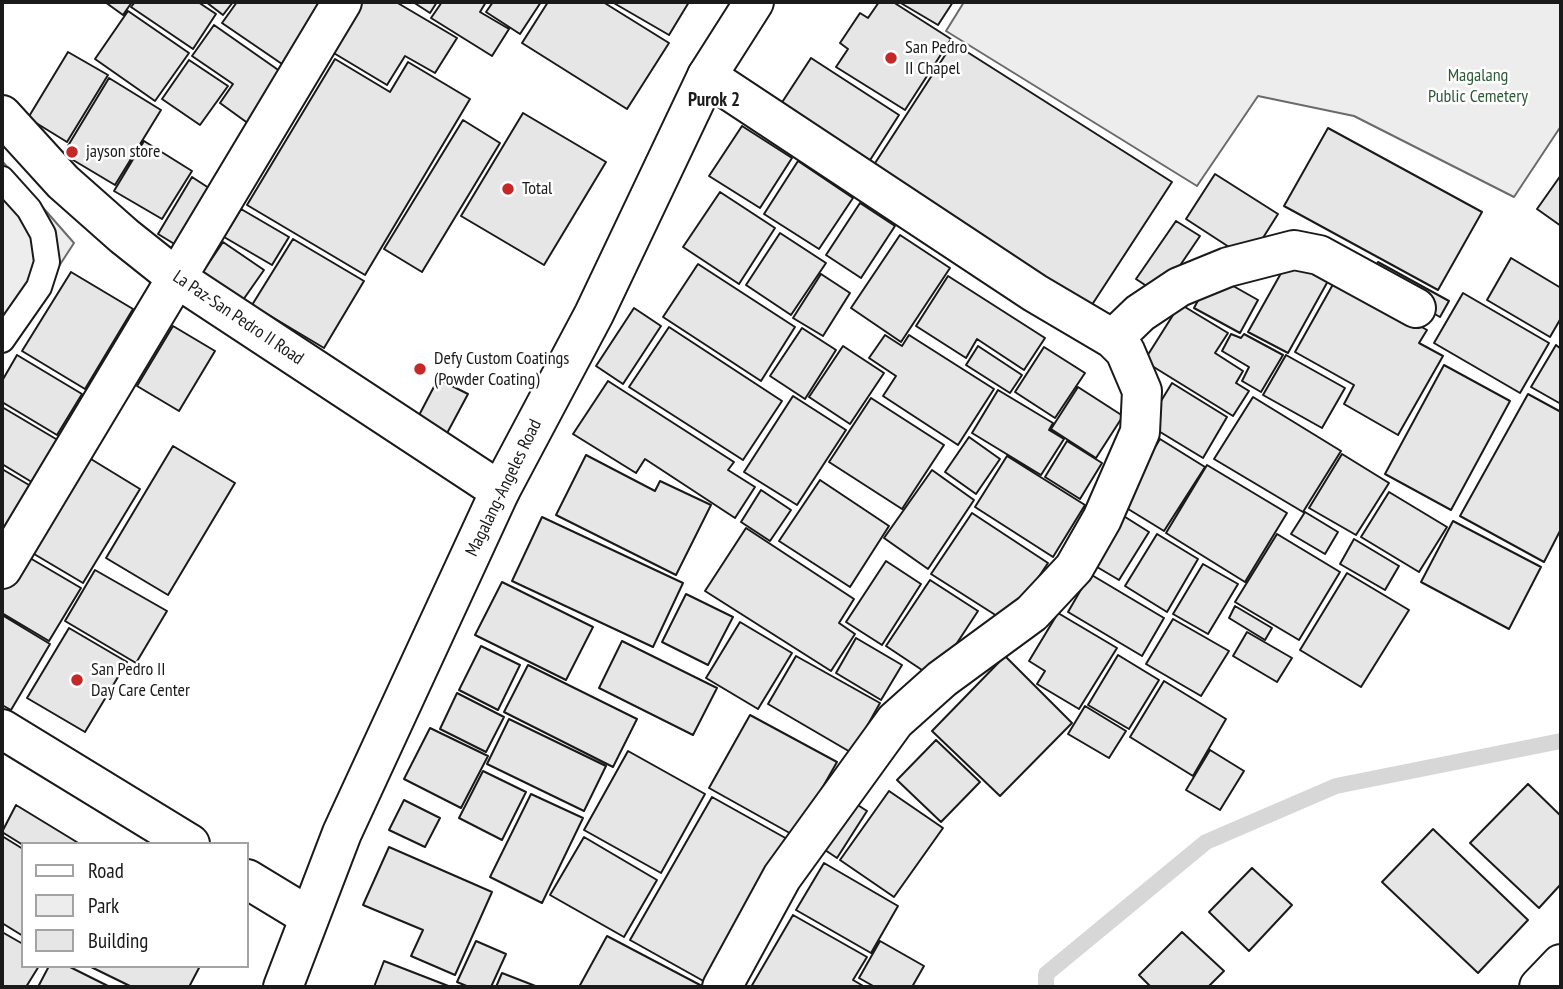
<!DOCTYPE html>
<html>
<head>
<meta charset="utf-8">
<style>
  body { margin:0 }
  #map { position:relative; width:1563px; height:989px; overflow:hidden; background:#fff; font-family:"PT Sans Narrow",sans-serif }
  canvas { display:block }
  .frame { position:absolute; inset:0; border:4px solid #1a1a1a; pointer-events:none }
  .legend { position:absolute; left:21px; top:842px; width:228px; height:126px; box-sizing:border-box; background:#fff; border:2px solid #a3a3a3; margin:0; padding:9px 12px; list-style:none; font-size:21px; color:#1a1a1a }
  .legend li { display:flex; align-items:center; gap:14px; height:35px }
  .legend b { width:35px; border:2px solid #a3a3a3 }
</style>
</head>
<body>
<div id="map">
<canvas width="1563" height="989"></canvas>
<div class="frame"></div>
<ul class="legend">
<li><b style="height:9px;background:#fff"></b>Road</li>
<li><b style="height:19px;background:#ededed"></b>Park</li>
<li><b style="height:19px;background:#e6e6e6"></b>Building</li>
</ul>
</div>
<script>
const g = document.querySelector('canvas').getContext('2d');
g.lineJoin = 'round';
function fillPath(path, color) { g.fillStyle = color; g.fill(path, 'evenodd'); }
const toPath = rows => new Path2D(rows.map(r => 'M' + r).join(''));
function stroke(path, color, width, dash) { g.strokeStyle = color; g.lineWidth = width; g.lineCap = dash ? 'butt' : 'round'; g.setLineDash(dash || []); g.stroke(path); }
function label(font, color, halo, rows, align = 'center') {
  g.font = font + ' "PT Sans Narrow",sans-serif'; g.lineWidth = 5; g.setLineDash([]); g.textBaseline = 'middle'; g.strokeStyle = halo; g.fillStyle = color; for (const [text, x, y, turn = 0] of rows) {
    g.save(); g.translate(x, y); g.rotate((+turn || 0) * Math.PI / 180); g.textAlign = isNaN(turn) ? turn : align; if (halo) g.strokeText(text, 0, 0); g.fillText(text, 0, 0); g.restore();
  }
}
const green = toPath([
  [964,2,1561,2,1561,126,1514,197,1354,116,1258,96,1197,186,946,31,964,2],
  [2,161,74,243,2,354,2,161]
]);
const stream = toPath([
  [1046,987,1046,974,1206,842,1336,786,1561,741]
]);
const building = toPath([
  [105,2,132,2,123,15,105,2],
  [135,2,198,2,216,14,193,49,131,7,135,2],
  [206,2,233,2,223,15,206,2],
  [237,2,318,2,323,5,282,64,222,23,237,2],
  [362,2,396,2,457,38,435,73,405,56,387,85,332,52,362,2],
  [413,2,437,2,430,13,413,2],
  [442,2,486,2,480,12,509,29,492,56,431,18,442,2],
  [493,2,541,2,520,34,486,12,493,2],
  [548,2,603,2,669,43,627,109,522,43,548,2],
  [612,2,689,2,669,35,612,2],
  [879,2,893,2,951,39,905,110,836,67,848,49,840,43,860,13,868,18,879,2],
  [899,2,953,2,938,25,899,2],
  [128,11,189,53,155,101,95,59,128,11],
  [214,25,284,74,249,124,220,103,233,84,192,56,214,25],
  [953,43,1172,182,1084,317,866,177,953,43],
  [68,52,108,75,67,142,28,118,68,52],
  [811,58,899,115,865,168,777,110,811,58],
  [335,59,390,92,408,62,470,99,365,275,247,205,335,59],
  [189,60,228,86,200,125,162,99,189,60],
  [109,78,161,110,115,185,63,154,109,78],
  [523,113,606,162,544,265,461,216,523,113],
  [463,120,500,143,422,272,384,249,463,120],
  [742,126,792,158,760,208,709,176,742,126],
  [1328,128,1482,212,1438,290,1284,206,1328,128],
  [144,141,192,171,162,219,114,191,144,141],
  [798,161,853,198,819,249,764,214,798,161],
  [1215,174,1278,214,1249,260,1186,219,1215,174],
  [1561,175,1561,226,1537,209,1561,175],
  [192,177,215,192,181,248,158,234,192,177],
  [720,192,775,228,739,284,683,247,720,192],
  [860,203,895,226,861,278,826,255,860,203],
  [241,209,289,237,272,265,224,237,241,209],
  [1176,221,1200,236,1160,295,1136,279,1176,221],
  [780,233,826,263,791,315,746,285,780,233],
  [900,235,950,268,901,342,851,308,900,235],
  [293,239,364,281,324,348,252,305,293,239],
  [223,242,264,270,236,310,196,282,223,242],
  [1511,258,1561,288,1561,318,1550,337,1487,300,1511,258],
  [1289,259,1328,281,1288,353,1248,332,1289,259],
  [1378,262,1449,301,1440,317,1369,277,1378,262],
  [698,264,795,327,761,381,663,317,698,264],
  [71,272,133,309,85,389,22,351,71,272],
  [821,274,850,293,823,336,793,318,821,274],
  [1212,274,1258,300,1240,333,1194,308,1212,274],
  [948,276,1045,338,1024,370,977,339,966,358,916,326,948,276],
  [1336,279,1427,330,1419,343,1443,356,1398,435,1344,404,1354,385,1295,352,1336,279],
  [1463,293,1549,343,1520,393,1434,343,1463,293],
  [1180,304,1228,333,1215,353,1243,371,1236,383,1249,391,1233,416,1144,361,1180,304],
  [634,308,661,326,623,384,596,366,634,308],
  [173,326,215,351,179,411,137,386,173,326],
  [669,327,782,401,743,460,629,387,669,327],
  [802,328,836,350,805,399,770,376,802,328],
  [1231,334,1241,338,1244,334,1283,355,1261,392,1242,381,1249,367,1222,351,1231,334],
  [885,335,902,346,909,335,994,389,958,445,883,396,896,376,869,358,885,335],
  [1556,345,1561,349,1561,404,1531,387,1556,345],
  [843,346,884,373,850,424,809,397,843,346],
  [978,346,1022,375,1010,393,966,365,978,346],
  [1044,347,1085,373,1055,418,1015,392,1044,347],
  [17,355,82,394,57,435,2,402,2,381,17,355],
  [1286,355,1345,388,1322,428,1263,395,1286,355],
  [1444,365,1510,401,1451,510,1385,474,1444,365],
  [438,379,468,394,445,437,416,421,438,379],
  [608,381,734,462,728,470,755,487,735,518,645,459,636,473,573,434,608,381],
  [1172,383,1227,417,1203,458,1147,424,1172,383],
  [1078,387,1123,416,1096,458,1051,429,1078,387],
  [998,390,1053,423,1049,430,1064,439,1041,475,972,433,998,390],
  [1528,394,1561,412,1561,529,1544,562,1460,516,1528,394],
  [793,396,846,430,797,505,744,472,793,396],
  [1253,397,1341,451,1303,512,1214,459,1253,397],
  [871,398,944,445,902,509,829,462,871,398],
  [2,407,61,442,35,484,2,464,2,407],
  [969,437,1000,459,976,494,945,472,969,437],
  [1160,439,1205,467,1164,531,1120,504,1160,439],
  [1067,441,1102,463,1080,499,1045,477,1067,441],
  [173,446,235,483,168,595,106,558,173,446],
  [1342,454,1389,483,1356,535,1309,508,1342,454],
  [586,455,655,491,660,481,711,505,676,575,556,515,586,455],
  [86,456,140,489,83,583,29,551,86,456],
  [1007,456,1085,505,1053,557,975,507,1007,456],
  [1207,465,1287,513,1245,582,1166,533,1207,465],
  [2,469,34,488,2,534,2,469],
  [932,470,974,500,928,569,884,538,932,470],
  [820,480,889,526,850,587,779,541,820,480],
  [761,490,791,510,770,541,741,522,761,490],
  [1389,492,1447,527,1419,572,1361,537,1389,492],
  [1305,512,1338,532,1325,554,1291,534,1305,512],
  [972,513,1048,563,1008,623,931,574,972,513],
  [1122,515,1149,532,1119,580,1092,564,1122,515],
  [542,517,683,583,653,647,512,581,542,517],
  [1453,521,1541,567,1509,629,1421,582,1453,521],
  [746,528,854,599,839,623,855,634,831,671,705,591,746,528],
  [1157,534,1198,559,1167,612,1125,586,1157,534],
  [1277,534,1340,572,1299,640,1235,602,1277,534],
  [1354,539,1399,566,1385,590,1340,564,1354,539],
  [18,551,81,588,49,641,2,613,2,580,18,551],
  [886,561,921,584,882,645,846,622,886,561],
  [1203,564,1238,584,1208,634,1173,614,1203,564],
  [95,570,167,611,136,663,65,621,95,570],
  [1347,573,1409,610,1361,687,1300,650,1347,573],
  [1090,574,1164,618,1142,656,1068,612,1090,574],
  [930,580,978,611,934,678,886,646,930,580],
  [502,582,593,627,566,680,475,635,502,582],
  [686,594,733,617,708,665,662,642,686,594],
  [1235,606,1272,628,1265,640,1229,618,1235,606],
  [1058,613,1117,648,1079,709,1037,684,1045,671,1029,661,1058,613],
  [2,615,50,644,11,710,2,705,2,615],
  [1173,619,1229,651,1201,696,1146,664,1173,619],
  [740,622,792,653,758,709,706,678,740,622],
  [69,628,127,662,85,732,27,698,69,628],
  [1247,632,1292,658,1277,682,1233,656,1247,632],
  [856,638,902,665,881,700,836,673,856,638],
  [622,641,717,688,693,735,599,688,622,641],
  [481,646,520,665,498,710,459,690,481,646],
  [1118,655,1159,680,1129,729,1088,705,1118,655],
  [796,656,880,703,852,753,768,704,796,656],
  [1005,656,1072,723,1000,796,932,731,1005,656],
  [528,665,637,719,613,767,504,712,528,665],
  [1164,681,1226,719,1193,776,1130,737,1164,681],
  [457,693,504,717,486,752,440,729,457,693],
  [1085,706,1126,731,1109,758,1068,734,1085,706],
  [750,715,837,762,795,836,709,788,750,715],
  [509,719,606,766,584,811,487,764,509,719],
  [430,728,488,756,461,808,404,779,430,728],
  [936,740,980,782,941,822,897,780,936,740],
  [1210,750,1244,771,1220,810,1186,790,1210,750],
  [628,751,705,794,661,873,584,830,628,751],
  [483,771,526,792,502,840,459,818,483,771],
  [1528,784,1561,816,1561,884,1539,908,1470,843,1528,784],
  [889,791,943,828,894,897,840,860,889,791],
  [531,794,583,818,542,903,490,877,531,794],
  [712,797,789,840,707,983,630,940,712,797],
  [404,800,440,818,425,847,389,830,404,800],
  [850,800,867,811,837,858,819,846,850,800],
  [16,805,80,844,23,845,2,832,16,805],
  [1433,829,1528,920,1478,973,1382,882,1433,829],
  [2,836,23,849,23,936,2,923,2,836],
  [584,837,657,880,624,937,550,895,584,837],
  [389,847,492,892,455,975,411,956,423,930,363,905,389,847],
  [824,863,898,906,871,953,796,910,824,863],
  [1252,868,1292,905,1249,951,1209,912,1252,868],
  [793,915,867,957,853,980,865,987,751,987,793,915],
  [2,932,23,944,23,966,39,966,26,987,2,987,2,932],
  [1182,932,1224,971,1208,987,1151,987,1139,975,1182,932],
  [607,936,702,986,579,987,607,936],
  [476,941,506,954,491,987,469,987,457,982,476,941],
  [880,941,924,966,912,987,875,987,859,978,880,941],
  [384,961,451,987,374,987,384,961],
  [49,966,68,966,110,987,38,987,49,966],
  [89,966,200,966,189,987,132,987,89,966],
  [502,973,538,987,496,987,502,973]
]);
const service = toPath([
  [2,179,29,209,43,234,47,262,39,287,2,340]
]);
const minor = toPath([
  [707,76,1035,293,1113,339,1125,351,1142,391,1140,432,1102,519,1074,568,1032,613,942,679,895,721,782,877,722,987],
  [1113,339,1140,313,1179,287,1228,267,1294,250,1319,255,1416,308],
  [2,569,342,2],
  [2,729,190,844],
  [247,879,308,916],
  [1539,987,1561,964]
]);
const tertiary = toPath([
  [2,115,63,182,124,236,178,279,500,491]
]);
const secondary = toPath([
  [283,987,342,833,500,491,594,314,707,76,754,2]
]);
const markers = [
  [891,58,7,"#c62828"],
  [72,152,7,"#c62828"],
  [508,189,7,"#c62828"],
  [420,369,7,"#c62828"],
  [77,680,7,"#c62828"]
];
const poiNames = [
  ["San Pedro",905,48],
  ["II Chapel",905,69],
  ["jayson store",86,152],
  ["Total",522,189],
  ["Defy Custom Coatings",434,359],
  ["(Powder Coating)",434,380],
  ["San Pedro II",91,670],
  ["Day Care Center",91,691]
];
const parkNames = [
  ["Magalang",1478,76],
  ["Public Cemetery",1478,97]
];
const streetNames = [
  ["La Paz-San Pedro II Road",238,318,34],
  ["Magalang-Angeles Road",504,488,-64]
];
const neighbourhoodNames = [
  ["Purok 2",714,101]
];
fillPath(green, '#ededed');
stroke(green, '#6a6a6a', 2);
stroke(stream, '#d7d7d7', 16);
fillPath(building, '#e6e6e6');
stroke(building, '#1a1a1a', 2);
stroke(service, '#1a1a1a', 28);
stroke(minor, '#1a1a1a', 42);
stroke(tertiary, '#1a1a1a', 42);
stroke(secondary, '#1a1a1a', 42);
stroke(service, '#fff', 24);
stroke(minor, '#fff', 38);
stroke(tertiary, '#fff', 38);
stroke(secondary, '#fff', 38);
for (const [x, y, r, color] of markers) { const dot = new Path2D(); dot.arc(x, y, r, 0, 2 * Math.PI); g.fillStyle = color; g.fill(dot); stroke(dot, '#fff', 2.5); }
label('18px', '#1a1a1a', '#fff', poiNames, 'left');
label('18px', '#2b5a34', '#fff', parkNames);
label('18px', '#1a1a1a', '#fff', streetNames);
label('bold 19px', '#1a1a1a', '#fff', neighbourhoodNames);
</script>
</body>
</html>
